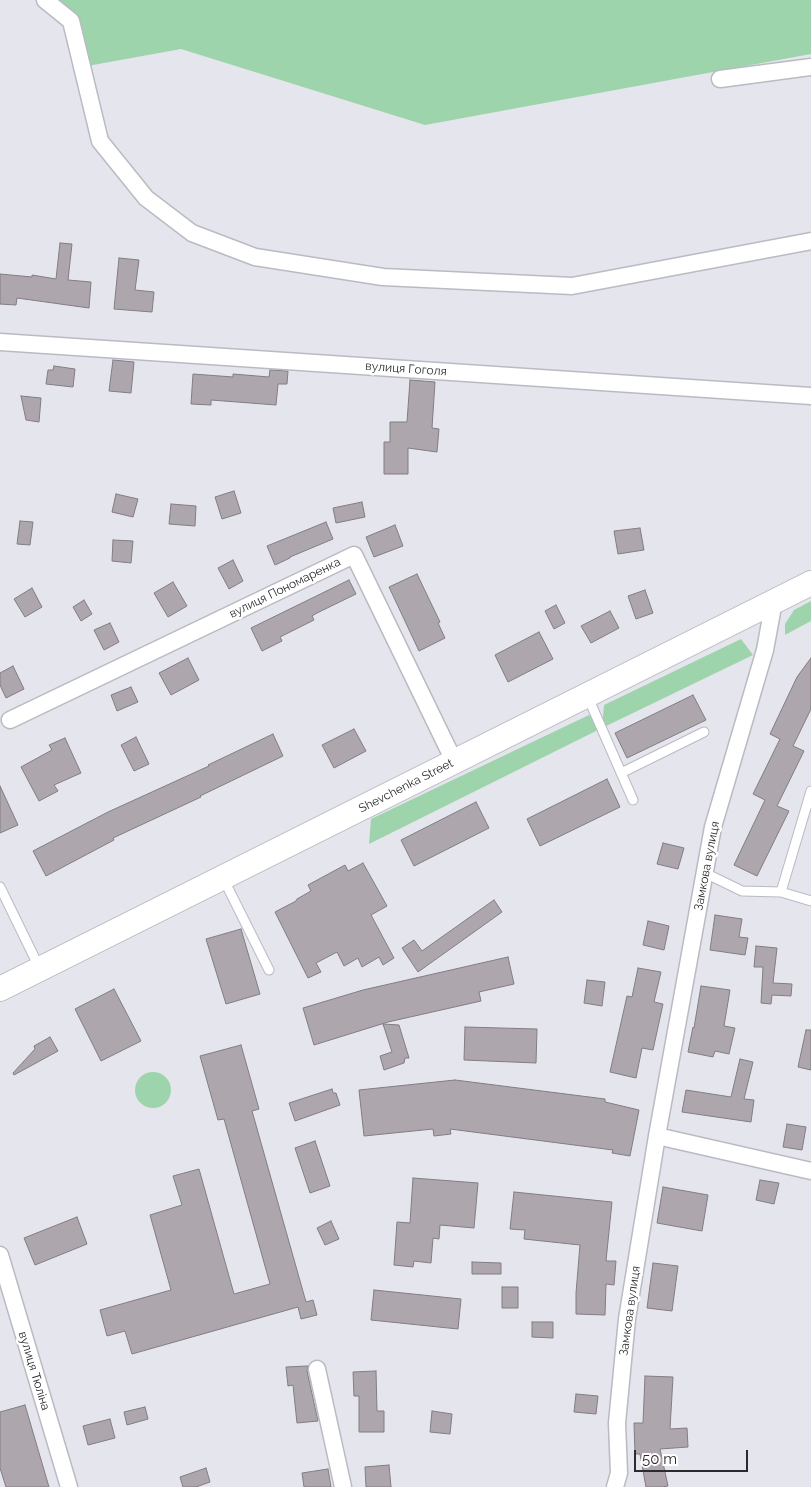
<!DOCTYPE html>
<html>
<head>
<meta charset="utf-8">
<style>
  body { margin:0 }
  #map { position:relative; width:811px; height:1487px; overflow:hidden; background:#e5e5ee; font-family:Raleway,sans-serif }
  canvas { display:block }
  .scale { position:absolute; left:634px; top:1450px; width:114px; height:22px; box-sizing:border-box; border:2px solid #2b2b2f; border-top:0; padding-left:6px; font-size:15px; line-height:18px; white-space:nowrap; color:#2b2b2f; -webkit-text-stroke:4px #fff; paint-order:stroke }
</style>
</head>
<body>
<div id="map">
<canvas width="811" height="1487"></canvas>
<div class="scale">50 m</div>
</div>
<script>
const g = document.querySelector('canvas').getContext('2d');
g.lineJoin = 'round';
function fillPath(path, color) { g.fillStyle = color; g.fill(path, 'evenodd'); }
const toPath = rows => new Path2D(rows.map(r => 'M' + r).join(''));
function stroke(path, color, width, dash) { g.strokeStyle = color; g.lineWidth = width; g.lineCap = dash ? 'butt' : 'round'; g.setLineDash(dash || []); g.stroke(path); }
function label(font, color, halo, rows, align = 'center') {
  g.font = font + ' Raleway,sans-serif'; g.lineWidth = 5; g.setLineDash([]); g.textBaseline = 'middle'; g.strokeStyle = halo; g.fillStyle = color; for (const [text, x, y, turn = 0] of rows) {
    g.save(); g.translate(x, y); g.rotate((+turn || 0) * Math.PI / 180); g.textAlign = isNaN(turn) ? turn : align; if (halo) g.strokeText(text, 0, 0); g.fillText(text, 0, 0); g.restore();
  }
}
const green = toPath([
  [45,0,811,0,811,54,425,125,181,49,82,67,71,21],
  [811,601,811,621,785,635,785,624,794,610],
  [741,639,753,655,602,728,369,844,371,819,589,715,602,728,604,705],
  '135 1090a18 18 0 1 1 36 0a18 18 0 1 1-36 0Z'
]);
const building = toPath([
  [60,243,72,244,68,280,91,282,89,308,17,298,16,305,0,304,0,274,32,277,32,275,56,279,60,243],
  [119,258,139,260,135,290,154,292,152,312,114,309,119,258],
  [113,360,134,362,131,393,109,391,113,360],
  [54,366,75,369,73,387,46,384,48,370,53,370,54,366],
  [270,370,288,371,287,384,278,384,276,405,211,400,211,405,191,404,193,374,233,377,233,374,269,377,270,370],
  [410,380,435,382,432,428,439,429,437,452,408,448,408,474,384,474,384,442,390,442,390,422,407,422,410,380],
  [21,396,41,398,39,422,26,420,21,396],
  [234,491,241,513,222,519,215,497,234,491],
  [116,494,138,499,133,517,112,512,116,494],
  [362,502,365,517,336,523,333,508,362,502],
  [171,504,196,506,195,526,169,524,171,504],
  [20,521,33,522,30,545,17,544,20,521],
  [326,522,333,539,290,557,290,558,275,565,267,546,326,522],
  [395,525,403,546,374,557,366,537,395,525],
  [640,528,644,550,618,554,614,531,640,528],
  [113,540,133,541,131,563,112,561,113,540],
  [233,560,243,581,229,589,218,568,233,560],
  [417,574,440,622,438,623,445,638,419,651,389,587,417,574],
  [349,580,356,594,317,613,312,616,314,620,280,637,282,641,262,651,251,628,349,580],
  [173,582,187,606,168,617,154,593,173,582],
  [32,588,42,607,25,617,14,599,32,588],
  [645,590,653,613,636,619,628,596,645,590],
  [84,600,92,614,81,621,73,607,84,600],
  [556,605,565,623,554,629,545,611,556,605],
  [610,611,619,628,591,643,581,626,610,611],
  [110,623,119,642,104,650,94,630,110,623],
  [539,632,553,659,508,682,495,655,539,632],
  [188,658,199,680,171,695,159,673,188,658],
  [811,658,811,709,793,746,804,751,777,806,789,811,757,876,734,865,765,800,753,794,780,739,770,734,797,677,811,658],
  [13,666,24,689,6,698,0,685,0,673,13,666],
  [131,687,138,702,117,711,111,695,131,687],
  [693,695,706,720,627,758,615,733,693,695],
  [354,729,366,751,334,768,322,745,354,729],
  [273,734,283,756,200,796,201,797,113,838,114,840,46,876,33,851,108,812,209,766,208,765,273,734],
  [136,737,149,764,134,771,121,745,136,737],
  [65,738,81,773,54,785,58,791,39,801,21,767,52,750,49,745,65,738],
  [607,779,620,807,540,846,527,819,607,779],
  [0,786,18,825,0,833,0,786],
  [476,802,489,828,414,866,401,840,476,802],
  [663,843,684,848,678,869,657,864,663,843],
  [363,863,387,906,371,915,394,958,383,965,379,957,362,967,358,958,344,966,337,952,316,963,321,972,308,978,275,912,296,901,297,899,311,891,308,885,345,865,348,871,363,863],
  [494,900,502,912,418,972,402,948,414,940,422,951,494,900],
  [715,915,742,919,739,937,748,938,745,955,710,950,715,915],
  [648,921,669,926,664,950,643,945,648,921],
  [241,929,260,994,226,1004,206,939,241,929],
  [756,946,777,948,773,983,792,984,791,996,772,995,771,1004,761,1003,763,967,754,967,756,946],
  [508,957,514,984,479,992,481,1001,388,1022,314,1045,303,1008,363,990,508,957],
  [638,968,661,972,654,1002,663,1004,653,1050,642,1048,636,1078,610,1072,627,996,632,997,638,968],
  [587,980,605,982,602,1006,584,1003,587,980],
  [701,986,730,990,724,1026,735,1028,729,1054,715,1051,713,1057,688,1052,693,1027,694,1028,701,986],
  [114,989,141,1041,101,1061,75,1009,114,989],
  [383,1024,399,1025,409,1058,405,1058,404,1063,384,1070,380,1056,392,1052,383,1024],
  [465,1027,537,1029,536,1063,464,1060,465,1027],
  [806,1030,811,1030,811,1070,798,1067,806,1030],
  [50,1037,58,1051,14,1075,13,1073,35,1049,34,1046,50,1037],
  [241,1045,259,1109,252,1111,306,1302,313,1300,317,1315,301,1319,298,1307,132,1354,125,1331,107,1336,100,1310,171,1290,150,1215,182,1205,173,1176,199,1169,234,1294,270,1284,224,1119,218,1120,200,1056,241,1045],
  [740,1059,753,1062,744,1099,754,1100,751,1122,682,1112,686,1090,731,1097,740,1059],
  [455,1080,605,1099,605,1102,639,1110,630,1156,612,1153,613,1150,450,1129,451,1134,434,1136,433,1129,364,1136,359,1090,455,1080],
  [332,1089,333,1093,336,1093,340,1105,295,1121,289,1103,332,1089],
  [787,1124,806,1127,802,1150,783,1147,787,1124],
  [315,1141,330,1186,310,1193,295,1148,315,1141],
  [413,1178,478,1183,474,1228,440,1225,439,1239,433,1238,431,1263,414,1261,413,1267,394,1265,397,1222,410,1223,413,1178],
  [760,1180,779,1183,774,1204,756,1200,760,1180],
  [663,1187,708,1195,702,1231,657,1223,663,1187],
  [514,1192,612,1202,606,1261,616,1261,614,1285,606,1284,605,1315,576,1314,576,1293,580,1245,524,1239,525,1230,510,1229,514,1192],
  [77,1217,87,1244,35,1265,24,1238,77,1217],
  [331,1221,339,1239,325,1245,317,1228,331,1221],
  [472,1262,501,1263,501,1274,472,1274,472,1262],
  [653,1263,678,1266,672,1311,647,1308,653,1263],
  [502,1287,518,1287,518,1308,502,1308,502,1287],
  [374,1290,461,1299,458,1329,371,1320,374,1290],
  [532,1322,553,1322,553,1338,532,1337,532,1322],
  [308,1366,307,1371,318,1421,297,1423,293,1385,288,1386,286,1367,308,1366],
  [376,1371,377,1411,384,1411,384,1432,359,1432,359,1396,354,1396,353,1372,376,1371],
  [645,1376,673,1377,670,1429,687,1428,688,1447,660,1449,668,1486,662,1487,646,1487,640,1454,635,1454,634,1423,643,1423,645,1376],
  [576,1394,598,1396,596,1414,574,1412,576,1394],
  [25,1405,49,1487,6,1487,0,1468,0,1412,25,1405],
  [145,1407,148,1419,127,1425,124,1412,145,1407],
  [432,1411,452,1414,450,1434,430,1432,432,1411],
  [110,1419,115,1438,88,1445,83,1426,110,1419],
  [389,1465,391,1487,366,1487,365,1467,389,1465],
  [206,1468,210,1482,196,1487,183,1487,180,1477,206,1468],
  [328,1469,331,1487,304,1487,302,1473,328,1469]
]);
const service = toPath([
  [587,695,633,800],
  [621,773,704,732],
  [705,873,742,891,781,892,811,791],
  [223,878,269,970],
  [0,887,40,969],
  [781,892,811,901]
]);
const minor = toPath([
  [45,0,71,21,100,141,146,198,192,233,255,257,383,277,572,286,811,241],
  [720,79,811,67],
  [0,342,811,396],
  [10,720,354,555,454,761],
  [657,1136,811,1171],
  [0,1255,69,1487],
  [317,1369,343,1487],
  [615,1487,619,1473,617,1423,627,1319,657,1136,713,827,765,650,774,601]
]);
const secondary = toPath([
  [0,989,811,583]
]);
const streetNames = [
  ["вулиця Гоголя",406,369,4],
  ["вулиця Пономаренка",285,588,-26],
  ["Shevchenka Street",406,786,-27],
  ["Замкова вулиця",707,866,-79],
  ["Замкова вулиця",630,1311,-82],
  ["вулиця Тюліна",34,1371,73]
];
fillPath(green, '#9ed4ab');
fillPath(building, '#ada6ad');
stroke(building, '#827c83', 1);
stroke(service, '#babac3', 11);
stroke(minor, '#babac3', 19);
stroke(secondary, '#babac3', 26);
stroke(service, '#fff', 9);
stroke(minor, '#fff', 16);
stroke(secondary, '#fff', 24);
label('12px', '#2b2b2f', '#fff', streetNames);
</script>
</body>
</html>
